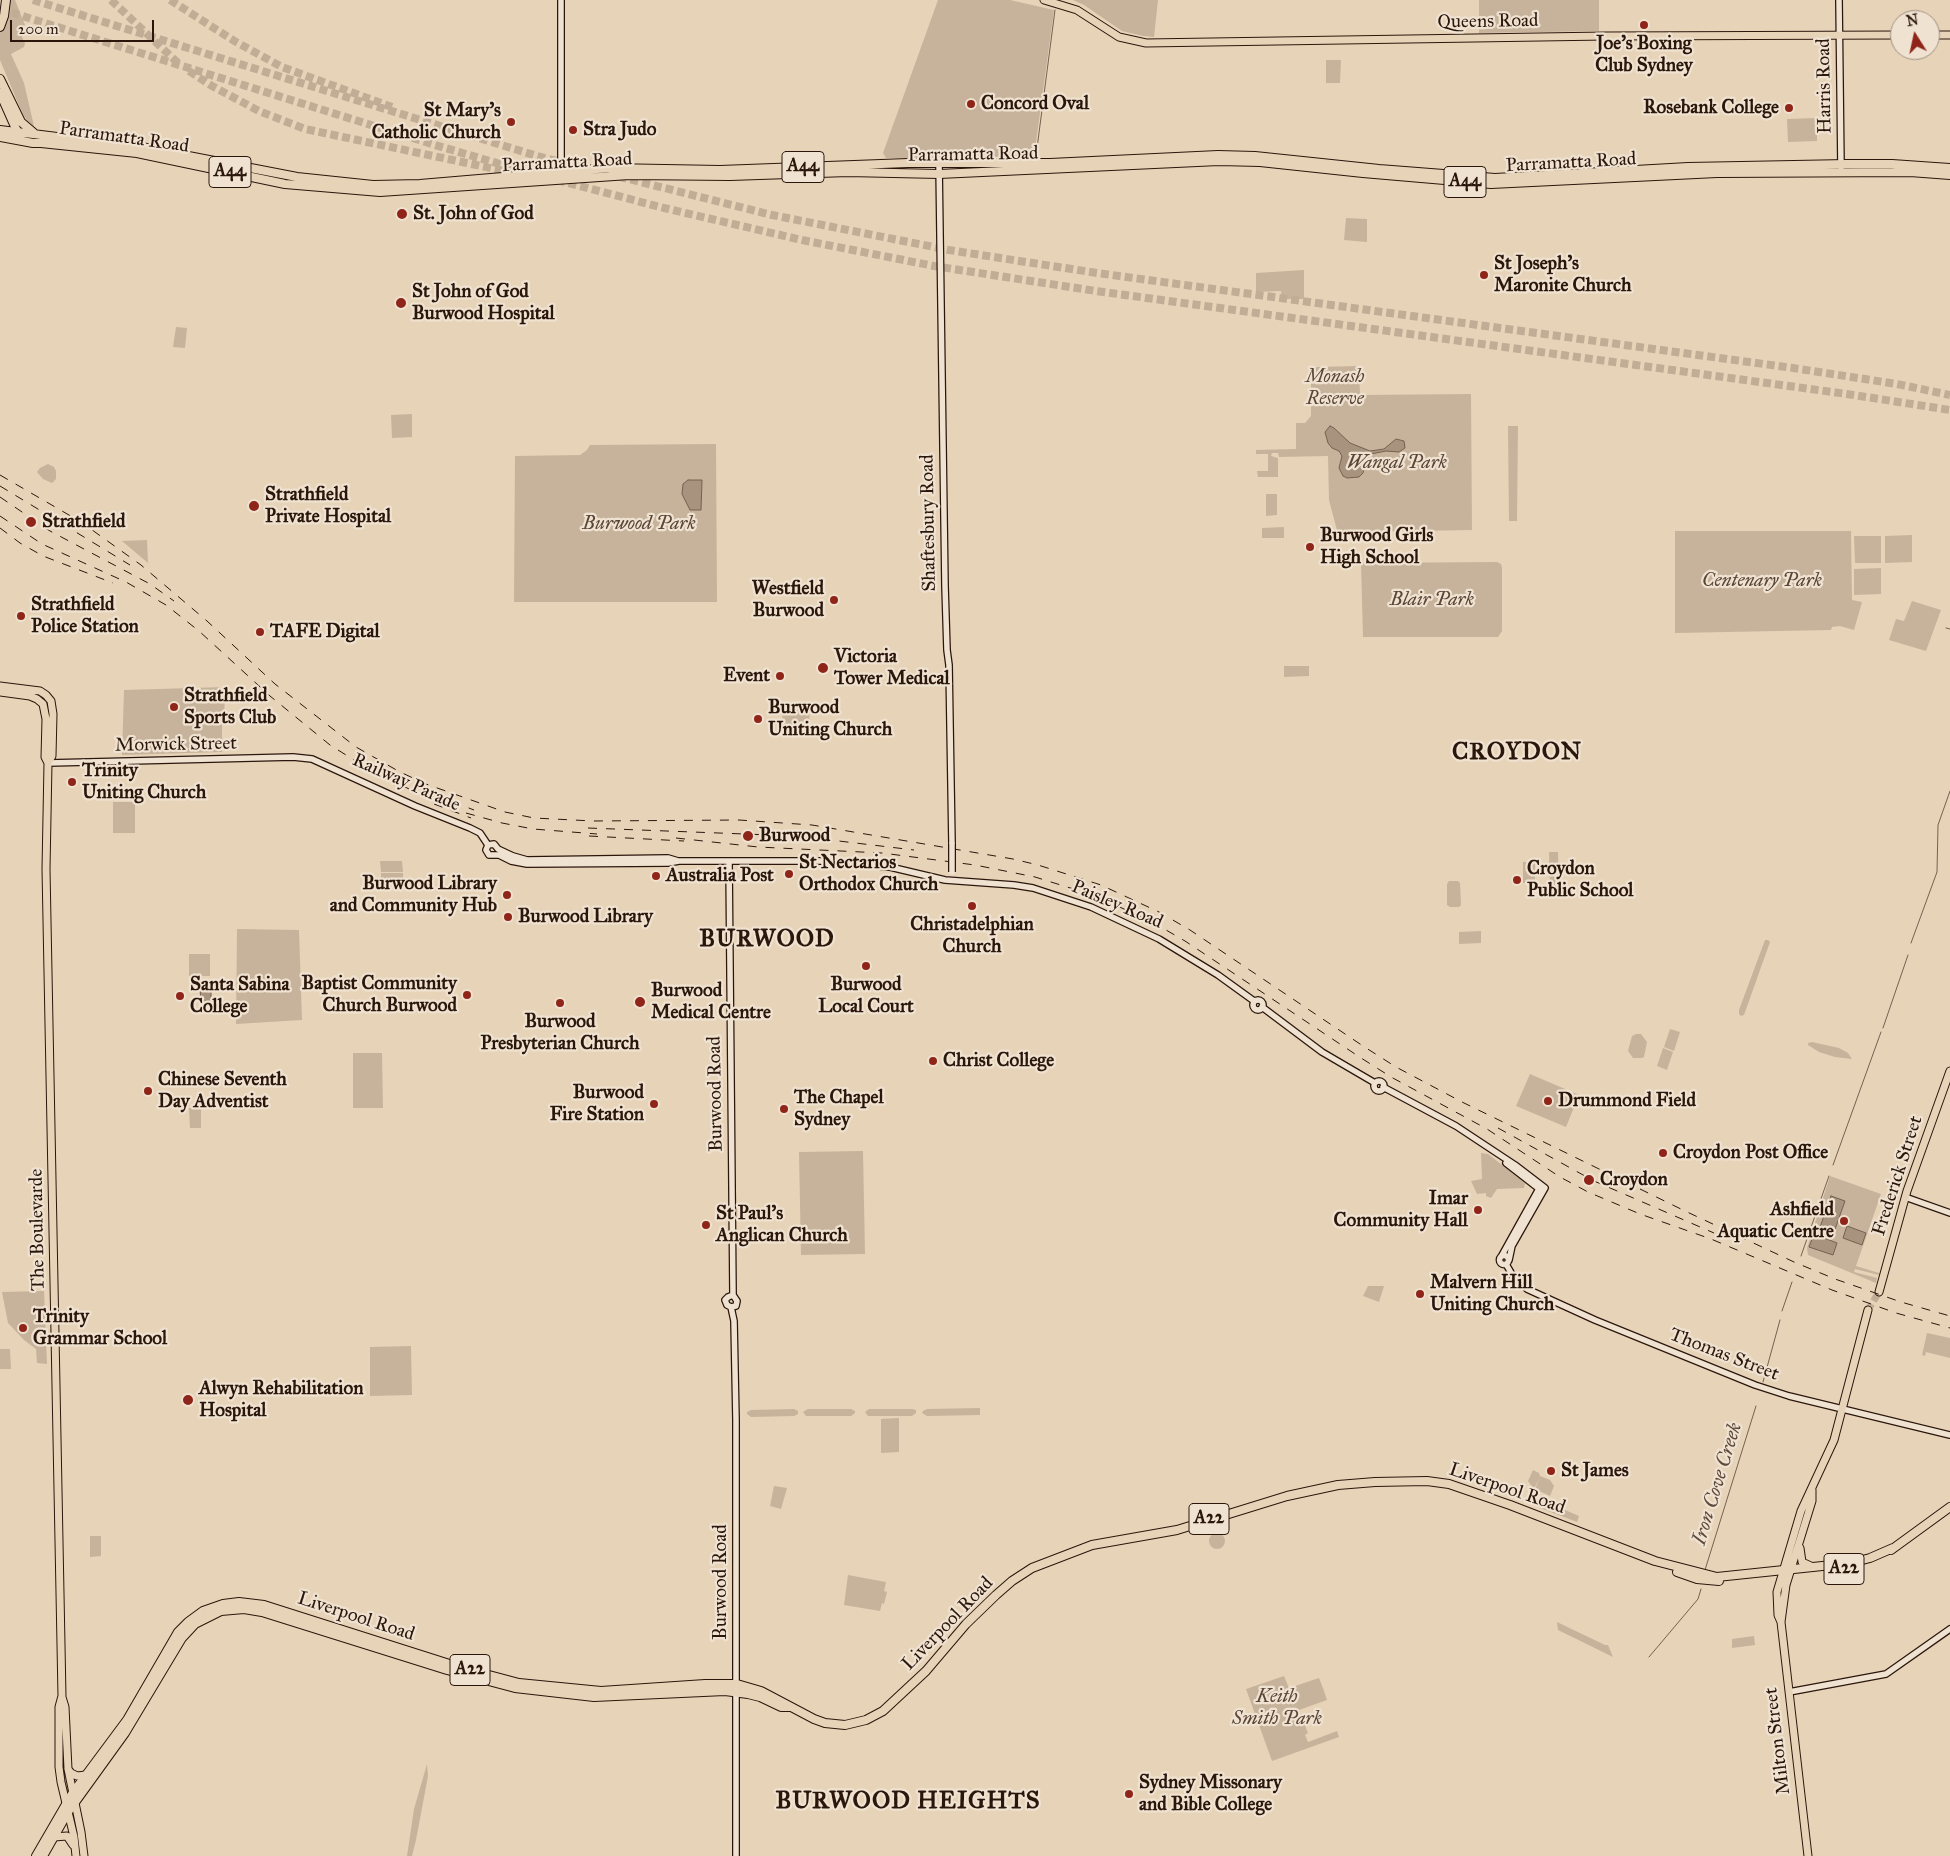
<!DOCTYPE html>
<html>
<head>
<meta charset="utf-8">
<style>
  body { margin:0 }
  #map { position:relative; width:1950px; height:1856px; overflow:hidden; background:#e7d3b8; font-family:"IM FELL Great Primer",serif }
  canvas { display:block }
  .north { position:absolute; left:1890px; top:10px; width:50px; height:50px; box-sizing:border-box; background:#efe2d1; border:1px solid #a19082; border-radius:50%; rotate:350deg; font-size:14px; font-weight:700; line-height:20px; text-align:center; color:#2b160c }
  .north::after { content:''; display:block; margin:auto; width:18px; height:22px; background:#8f2418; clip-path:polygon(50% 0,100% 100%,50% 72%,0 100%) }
  .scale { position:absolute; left:10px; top:20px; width:144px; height:22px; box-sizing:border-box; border:2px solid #2b160c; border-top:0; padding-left:6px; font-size:15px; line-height:18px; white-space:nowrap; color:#2b160c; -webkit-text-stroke:4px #efe2d1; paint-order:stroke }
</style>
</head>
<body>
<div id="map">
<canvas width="1950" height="1856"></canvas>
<div class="north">N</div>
<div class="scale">200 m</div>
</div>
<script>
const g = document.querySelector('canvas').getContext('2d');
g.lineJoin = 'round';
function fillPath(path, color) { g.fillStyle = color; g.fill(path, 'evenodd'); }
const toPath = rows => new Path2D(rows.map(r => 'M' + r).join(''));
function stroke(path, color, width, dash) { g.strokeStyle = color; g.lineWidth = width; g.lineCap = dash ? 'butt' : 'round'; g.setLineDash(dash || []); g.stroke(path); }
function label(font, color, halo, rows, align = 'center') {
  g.font = font + ' "IM FELL Great Primer",serif'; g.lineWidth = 4.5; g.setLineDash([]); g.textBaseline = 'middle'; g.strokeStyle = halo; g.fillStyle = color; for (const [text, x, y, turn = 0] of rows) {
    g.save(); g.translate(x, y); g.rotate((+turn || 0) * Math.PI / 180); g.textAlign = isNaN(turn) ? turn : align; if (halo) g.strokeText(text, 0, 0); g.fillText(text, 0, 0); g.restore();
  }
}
const green = toPath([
  [9,0,15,0,25,25,18,29,25,43,24,47,11,54,24,83,34,126,28,122,23,115,0,60,0,31,4,24],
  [938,0,1010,0,1054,10,1034,157,886,158,883,153],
  [1073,0,1158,0,1154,37,1143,36,1122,31,1084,5],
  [1479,0,1599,0,1599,31,1479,33],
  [1326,60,1341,60,1340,83,1326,83],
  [1817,118,1817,141,1788,142,1787,119],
  [1346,218,1367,219,1367,242,1344,240],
  [1304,270,1304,299,1282,299,1281,291,1256,292,1256,273],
  [176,327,187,328,185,348,173,347],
  [1359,366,1360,395,1471,394,1472,530,1361,532,1361,534,1338,534,1329,500,1328,456,1279,457,1278,453,1272,453,1271,456,1278,458,1278,477,1258,477,1257,471,1268,471,1268,454,1256,454,1256,450,1296,449,1296,423,1305,423,1311,416,1311,372,1313,369,1317,367],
  [412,414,412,437,392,438,391,415],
  [1508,426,1518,426,1517,521,1509,521],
  [716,444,717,602,514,602,515,456,580,455,587,450,590,445],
  [48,464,54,467,56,471,56,479,52,483,43,479,37,472,40,468],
  [1266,494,1277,494,1277,515,1266,516],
  [1284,527,1284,538,1262,538,1262,528],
  [1675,531,1851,531,1852,600,1862,602,1854,630,1840,626,1832,627,1831,630,1675,633],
  [1912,535,1912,562,1885,563,1885,536],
  [1854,536,1881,536,1881,563,1855,563],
  [147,540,148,563,122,541],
  [1497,562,1501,564,1502,568,1502,631,1498,637,1363,637,1361,563],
  [1881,568,1881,594,1854,595,1854,569],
  [1912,601,1941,610,1926,651,1889,640,1896,619,1904,621],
  [1284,666,1309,666,1309,676,1284,677],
  [225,687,224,724,222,725,222,752,122,755,124,690],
  [809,709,810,730,783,731,782,710],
  [113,802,135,802,135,833,113,833],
  [1549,852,1558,852,1559,895,1550,895],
  [380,861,402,861,403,872,381,872],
  [1523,862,1535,862,1535,883,1523,883],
  [381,873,403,873,403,884,381,884],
  [1449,881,1458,881,1460,883,1461,905,1459,907,1450,907,1447,905,1447,884],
  [237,929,299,930,302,1020,236,1024],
  [1481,931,1481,943,1459,944,1459,932],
  [1765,940,1768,940,1770,942,1744,1015,1741,1016,1739,1014,1739,1010],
  [189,954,210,954,210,976,189,976],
  [1670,1029,1680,1032,1674,1051,1664,1047],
  [1636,1034,1641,1034,1647,1042,1644,1057,1642,1058,1633,1058,1628,1051,1632,1036],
  [1812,1042,1839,1048,1848,1053,1852,1059,1835,1057,1819,1052,1808,1045,1808,1043],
  [1663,1048,1673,1052,1667,1070,1657,1066],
  [353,1053,382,1053,383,1108,353,1108],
  [1530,1074,1579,1095,1566,1127,1516,1106],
  [201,1107,201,1128,190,1128,189,1108],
  [863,1151,865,1254,801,1255,799,1152],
  [1481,1153,1488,1154,1525,1183,1524,1188,1497,1189,1491,1198,1486,1196,1486,1193,1477,1194,1471,1181,1482,1179],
  [1830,1176,1881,1194,1856,1266,1879,1273,1879,1275,1855,1269,1854,1272,1877,1278,1876,1283,1808,1255,1807,1248],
  [1368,1286,1384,1286,1379,1302,1363,1296],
  [44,1291,47,1364,37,1363,36,1349,24,1340,8,1323,2,1292],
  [1927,1333,1950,1338,1950,1358,1926,1352,1925,1356,1922,1355],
  [411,1346,412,1395,370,1396,370,1347],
  [0,1349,10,1349,11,1369,0,1369],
  [980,1408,980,1415,927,1416,922,1413,923,1411,927,1409],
  [794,1409,798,1411,798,1414,794,1416,751,1417,747,1414,747,1412,751,1410],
  [808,1409,851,1409,855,1411,855,1413,851,1416,806,1416,803,1412],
  [869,1409,912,1409,916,1410,916,1413,912,1416,868,1416,865,1412],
  [899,1418,899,1452,881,1453,881,1419],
  [1533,1470,1539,1473,1540,1476,1550,1480,1554,1486,1550,1496,1535,1489,1540,1477,1534,1489,1528,1481],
  [774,1486,787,1488,781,1509,770,1506],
  [1542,1505,1552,1510,1553,1509,1557,1510,1558,1507,1579,1516,1577,1522,1540,1508],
  '1209 1541a8 8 0 1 1 16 0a8 8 0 1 1-16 0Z',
  [90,1536,101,1536,101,1556,90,1557],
  [848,1575,886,1582,884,1591,887,1592,884,1604,882,1603,880,1611,844,1605],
  [1557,1622,1605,1645,1608,1645,1613,1657,1558,1630],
  [1754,1636,1755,1645,1732,1648,1732,1639],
  [1284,1676,1289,1688,1319,1678,1323,1688,1327,1700,1299,1710,1308,1733,1305,1735,1308,1742,1337,1731,1339,1737,1272,1761,1246,1689],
  [427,1764,428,1776,416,1840,412,1856,407,1856,414,1809]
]);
const water = toPath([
  [1330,426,1334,428,1350,443,1370,451,1384,449,1396,439,1404,441,1405,448,1399,452,1386,451,1371,454,1366,461,1363,473,1359,477,1347,478,1343,476,1339,468,1342,456,1339,451,1332,448,1328,443,1325,432,1330,426],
  [688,480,702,480,701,510,690,510,682,494,683,484,688,480],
  [200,984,211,984,211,1008,201,1009,200,984],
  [1831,1196,1845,1201,1833,1235,1819,1230,1831,1196],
  [1847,1226,1866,1233,1862,1245,1843,1238,1847,1226],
  [1814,1234,1837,1243,1833,1255,1809,1247,1814,1234]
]);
const stream = toPath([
  [1036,156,1055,10],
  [1946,628,1950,629],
  [1911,943,1937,872,1938,825,1950,791],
  [1883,1028,1908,955],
  [1833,1165,1881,1032],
  [1801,1256,1829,1176],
  [1782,1311,1792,1282],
  [1763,1382,1780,1320],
  [1705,1570,1756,1406],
  [1649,1657,1698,1599,1701,1589]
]);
const primaryTunnel = toPath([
  [1868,1310,1879,1292]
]);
const highwayTunnel = toPath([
  [33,0,537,156,772,215,949,250,1097,273,1793,368,1897,384,1950,395],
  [111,0,178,63],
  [170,0,236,42,282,67,392,107],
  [0,9,435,145,534,174],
  [189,71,212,86,259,111,305,129,519,174],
  [557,180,664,208,802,240,934,266,1096,291,1847,394,1950,410]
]);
const secondary = toPath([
  [1839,0,1841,167],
  [939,164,945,586,947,650,949,665,952,844],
  [561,174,561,0],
  [48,763,293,757,312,759,415,806,470,828,480,833,488,845],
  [488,845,486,850,489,855,499,855,511,861,527,864,668,863,679,861,821,861,890,867,945,880,1014,885,1033,888,1091,907,1159,939,1218,975,1254,1001],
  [488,845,494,844,498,849,513,856,527,860,668,858,678,861],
  [729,861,733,1295],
  '1253 1005a5 5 0 1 1 10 0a5 5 0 1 1-10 0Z',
  [1262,1007,1322,1052,1375,1083],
  '1374 1086a5 5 0 1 1 10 0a5 5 0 1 1-10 0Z',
  [1383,1087,1456,1126,1515,1165,1545,1188,1512,1246,1509,1260],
  [1506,1163,1542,1191],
  [1905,1197,1950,1213],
  '1499.5 1260a4.5 4.5 0 1 1 9 0a4.5 4.5 0 1 1-9 0Z',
  [1501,1257,1541,1185],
  [1506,1264,1514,1278,1527,1289,1595,1320,1755,1385,1789,1396,1950,1435],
  [731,1307,734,1321,736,1420,736,1856],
  [731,1307,727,1305,725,1300,728,1297,733,1295],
  [731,1307,736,1306,737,1301,733,1295],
  [1789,1692,1886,1674,1950,1629]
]);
const primary = toPath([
  [1044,0,1077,10,1119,37,1146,43,1606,36,1900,35],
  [1930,35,1950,35],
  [0,686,40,691,46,695,51,701,53,714,52,756,48,763],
  [0,692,30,696,37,699,43,704,46,719,45,757,48,763,46,869,62,1696,59,1707,59,1767,61,1782,74,1837,76,1856],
  [1879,1292,1907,1191,1950,1071],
  [1800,1548,1802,1562,1813,1567],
  [1781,1622,1786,1585,1812,1501,1812,1490],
  [62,1697,65,1707,68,1769,81,1832,84,1856],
  [68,1769,71,1773,77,1776,86,1775],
  [54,1837,67,1836,73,1845],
  [1808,1856,1781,1622,1778,1615,1777,1592,1801,1511,1834,1440,1868,1310]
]);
const highway = toPath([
  [0,27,4,16,6,0],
  [0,79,21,122,34,133],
  [0,93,16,129,21,135],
  [0,130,147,148,297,177,373,185,420,184,609,168,720,170,908,163,1050,163,1218,155,1255,156,1379,169,1495,178,1688,167,1847,164,1892,164,1950,168],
  [0,137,33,143,41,143,137,153,285,184,380,192,629,175,730,176,848,172,939,174,1219,161,1260,162,1363,173,1491,184,1717,173,1910,172,1950,175],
  [1891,1550,1950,1507],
  [1677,1572,1697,1579,1719,1581],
  [36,1856,72,1794,127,1720,178,1632,188,1622,203,1611,223,1604,239,1602,264,1605,459,1667,519,1683,601,1691,705,1684,737,1684,761,1691,814,1719,825,1723,845,1725,866,1720,883,1711,926,1671,966,1624,996,1595,1012,1581,1032,1568,1092,1545,1177,1530,1287,1496,1338,1485,1375,1482,1427,1481,1449,1484,1510,1505,1655,1561,1717,1577,1851,1563,1870,1558,1893,1548],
  [43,1856,68,1812,125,1733,182,1638,195,1624,221,1611,244,1609,262,1612,447,1670,515,1688,594,1697,725,1691,748,1694,760,1697,781,1707,790,1707]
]);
const rail = toPath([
  [0,475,81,522,141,565,207,621,275,684,356,747,400,772,426,784,505,812,534,818,593,821,739,820,812,825,1013,859,1038,865,1101,885,1159,912,1190,930,1363,1046,1396,1067,1462,1102,1685,1211,1794,1262,1835,1279,1901,1302,1950,1316],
  [0,486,130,565],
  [0,497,50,531,150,584,174,601],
  [0,516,42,544,126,582,166,605,199,631,270,696,330,745,370,770,440,804],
  [0,528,20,543,43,556,113,583],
  [435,795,474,810],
  [434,804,471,818],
  [466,813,502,823,533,829,597,834],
  [588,828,797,836,914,850],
  [589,836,684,841],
  [676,838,758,847,882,853,975,865,1035,877,1096,896,1154,923,1185,941,1358,1056,1391,1077,1487,1129,1560,1177,1588,1192,1640,1214,1711,1239,1832,1290,1896,1313,1950,1328],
  [1498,1128,1594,1181,1714,1233]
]);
const secondaryBridge = toPath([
  [952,844,952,872]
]);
const markers = [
  [1644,25,5,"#8f2418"],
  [971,104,5,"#8f2418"],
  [1789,108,5,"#8f2418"],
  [511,122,5,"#8f2418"],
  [573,130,5,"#8f2418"],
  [402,214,6,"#8f2418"],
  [1484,275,5,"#8f2418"],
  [401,303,6,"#8f2418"],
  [254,506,6,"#8f2418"],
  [31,522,6,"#8f2418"],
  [1310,547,5,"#8f2418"],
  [834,600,5,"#8f2418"],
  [21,616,5,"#8f2418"],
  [260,632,5,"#8f2418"],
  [823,668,6,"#8f2418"],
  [780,676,5,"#8f2418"],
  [174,707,5,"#8f2418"],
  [758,719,5,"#8f2418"],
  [72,782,5,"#8f2418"],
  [748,836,6,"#8f2418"],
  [789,874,5,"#8f2418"],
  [656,876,5,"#8f2418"],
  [1517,880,5,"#8f2418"],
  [507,895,5,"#8f2418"],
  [972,906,5,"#8f2418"],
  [508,917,5,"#8f2418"],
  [866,966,5,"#8f2418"],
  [467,995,5,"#8f2418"],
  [180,996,5,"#8f2418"],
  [640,1002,6,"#8f2418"],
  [560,1003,5,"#8f2418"],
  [933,1061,5,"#8f2418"],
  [148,1091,5,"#8f2418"],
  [1548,1101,5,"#8f2418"],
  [654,1104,5,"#8f2418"],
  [784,1109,5,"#8f2418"],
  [1663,1153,5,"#8f2418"],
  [1589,1180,6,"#8f2418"],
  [1478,1210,5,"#8f2418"],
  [1844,1221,5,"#8f2418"],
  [706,1225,5,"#8f2418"],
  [1420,1294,5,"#8f2418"],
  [23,1328,5,"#8f2418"],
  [188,1400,6,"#8f2418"],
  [1551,1471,5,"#8f2418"],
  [1129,1794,5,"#8f2418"]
];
const shields = [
  [803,167,42],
  [230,172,42],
  [1465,182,42],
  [1209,1519,40],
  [1844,1569,40],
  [470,1670,40]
];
const shieldNames = [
  ["A44",803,167],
  ["A44",230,172],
  ["A44",1465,182],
  ["A22",1209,1519],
  ["A22",1844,1569],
  ["A22",470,1670]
];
const streetNames = [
  ["Queens Road",1488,22,-1],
  ["Harris Road",1825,86,-91],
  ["Parramatta Road",124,138,8],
  ["Parramatta Road",973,155,-1],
  ["Parramatta Road",567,163,-3],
  ["Parramatta Road",1571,163,-3],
  ["Shaftesbury Road",929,523,-91],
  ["Morwick Street",176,745,-1],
  ["Railway Parade",406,783,24],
  ["Paisley Road",1117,905,23],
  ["Burwood Road",716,1094,-91],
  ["Frederick Street",1898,1176,-72],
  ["The Boulevarde",38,1230,-91],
  ["Thomas Street",1724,1355,21],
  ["Liverpool Road",1507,1489,19],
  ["Burwood Road",721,1582,-90],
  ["Liverpool Road",356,1617,18],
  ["Liverpool Road",948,1624,-46],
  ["Milton Street",1778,1741,-97]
];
const poiNames = [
  ["Joe's Boxing",1644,44,"center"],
  ["Club Sydney",1644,66,"center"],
  ["Concord Oval",981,104],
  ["Rosebank College",1779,108,"right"],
  ["St Mary's",501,111,"right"],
  ["Catholic Church",501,133,"right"],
  ["Stra Judo",583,130],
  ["St. John of God",413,214],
  ["St Joseph's",1494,264],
  ["Maronite Church",1494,286],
  ["St John of God",412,292],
  ["Burwood Hospital",412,314],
  ["Strathfield",265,495],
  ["Private Hospital",265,517],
  ["Strathfield",42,522],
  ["Burwood Girls",1320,536],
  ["High School",1320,558],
  ["Westfield",824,589,"right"],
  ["Burwood",824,611,"right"],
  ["Strathfield",31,605],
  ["Police Station",31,627],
  ["TAFE Digital",270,632],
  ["Victoria",834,657],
  ["Tower Medical",834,679],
  ["Event",770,676,"right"],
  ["Strathfield",184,696],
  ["Sports Club",184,718],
  ["Burwood",768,708],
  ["Uniting Church",768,730],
  ["Trinity",82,771],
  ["Uniting Church",82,793],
  ["Burwood",759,836],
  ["St Nectarios",799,863],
  ["Orthodox Church",799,885],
  ["Croydon",1527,869],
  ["Public School",1527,891],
  ["Australia Post",666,876],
  ["Burwood Library",497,884,"right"],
  ["and Community Hub",497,906,"right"],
  ["Burwood Library",518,917],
  ["Christadelphian",972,925,"center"],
  ["Church",972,947,"center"],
  ["Baptist Community",457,984,"right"],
  ["Church Burwood",457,1006,"right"],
  ["Santa Sabina",190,985],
  ["College",190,1007],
  ["Burwood",866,985,"center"],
  ["Local Court",866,1007,"center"],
  ["Burwood",651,991],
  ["Medical Centre",651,1013],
  ["Burwood",560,1022,"center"],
  ["Presbyterian Church",560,1044,"center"],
  ["Christ College",943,1061],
  ["Chinese Seventh",158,1080],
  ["Day Adventist",158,1102],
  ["Burwood",644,1093,"right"],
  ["Fire Station",644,1115,"right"],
  ["The Chapel",794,1098],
  ["Sydney",794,1120],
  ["Drummond Field",1558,1101],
  ["Croydon Post Office",1673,1153],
  ["Croydon",1600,1180],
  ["Imar",1468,1199,"right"],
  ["Community Hall",1468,1221,"right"],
  ["Ashfield",1834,1210,"right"],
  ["Aquatic Centre",1834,1232,"right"],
  ["St Paul's",716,1214],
  ["Anglican Church",716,1236],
  ["Malvern Hill",1430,1283],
  ["Uniting Church",1430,1305],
  ["Trinity",33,1317],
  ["Grammar School",33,1339],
  ["Alwyn Rehabilitation",199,1389],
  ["Hospital",199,1411],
  ["St James",1561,1471],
  ["Sydney Missonary",1139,1783],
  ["and Bible College",1139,1805]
];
const parkNames = [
  ["Monash",1335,377],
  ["Reserve",1335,399],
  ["Wangal Park",1397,463],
  ["Burwood Park",639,524],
  ["Centenary Park",1762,581],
  ["Blair Park",1432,600],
  ["Keith",1277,1697],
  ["Smith Park",1277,1719]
];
const waterNames = [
  ["Iron Cove Creek",1718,1484,-73]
];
const districtNames = [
  ["CROYDON",1517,753],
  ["BURWOOD",767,940],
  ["BURWOOD HEIGHTS",908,1802]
];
fillPath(green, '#c7b39b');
fillPath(water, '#a7937e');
stroke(water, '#756150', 1);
stroke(stream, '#756150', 1);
stroke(primaryTunnel, '#c1ad96', 7, [7, 3.5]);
stroke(highwayTunnel, '#c1ad96', 8, [8, 4]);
stroke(secondary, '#2b160c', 8);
stroke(primary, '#2b160c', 9);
stroke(highway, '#2b160c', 10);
stroke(secondary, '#efe2d1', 5.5);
stroke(primary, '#e7d3b8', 7);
stroke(highway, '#e7d3b8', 8);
stroke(rail, '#2b160c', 1, [9, 9]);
stroke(secondaryBridge, '#2b160c', 8, []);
stroke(secondaryBridge, '#efe2d1', 5.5);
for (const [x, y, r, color] of markers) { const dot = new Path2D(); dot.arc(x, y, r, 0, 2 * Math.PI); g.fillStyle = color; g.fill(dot); stroke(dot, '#efe2d1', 2); }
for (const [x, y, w] of shields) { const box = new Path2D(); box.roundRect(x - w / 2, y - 15.5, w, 31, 4); g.fillStyle = '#efe2d1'; g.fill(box); stroke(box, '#2b160c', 1); }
label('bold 18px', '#2b160c', null, shieldNames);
label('19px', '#2b160c', '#efe2d1', streetNames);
label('bold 19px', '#2b160c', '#efe2d1', poiNames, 'left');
label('italic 19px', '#5a4537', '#efe2d1', parkNames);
label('italic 20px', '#5d483a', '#efe2d1', waterNames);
g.letterSpacing = '1px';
label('bold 24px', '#2b160c', '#efe2d1', districtNames);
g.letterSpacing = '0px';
</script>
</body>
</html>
